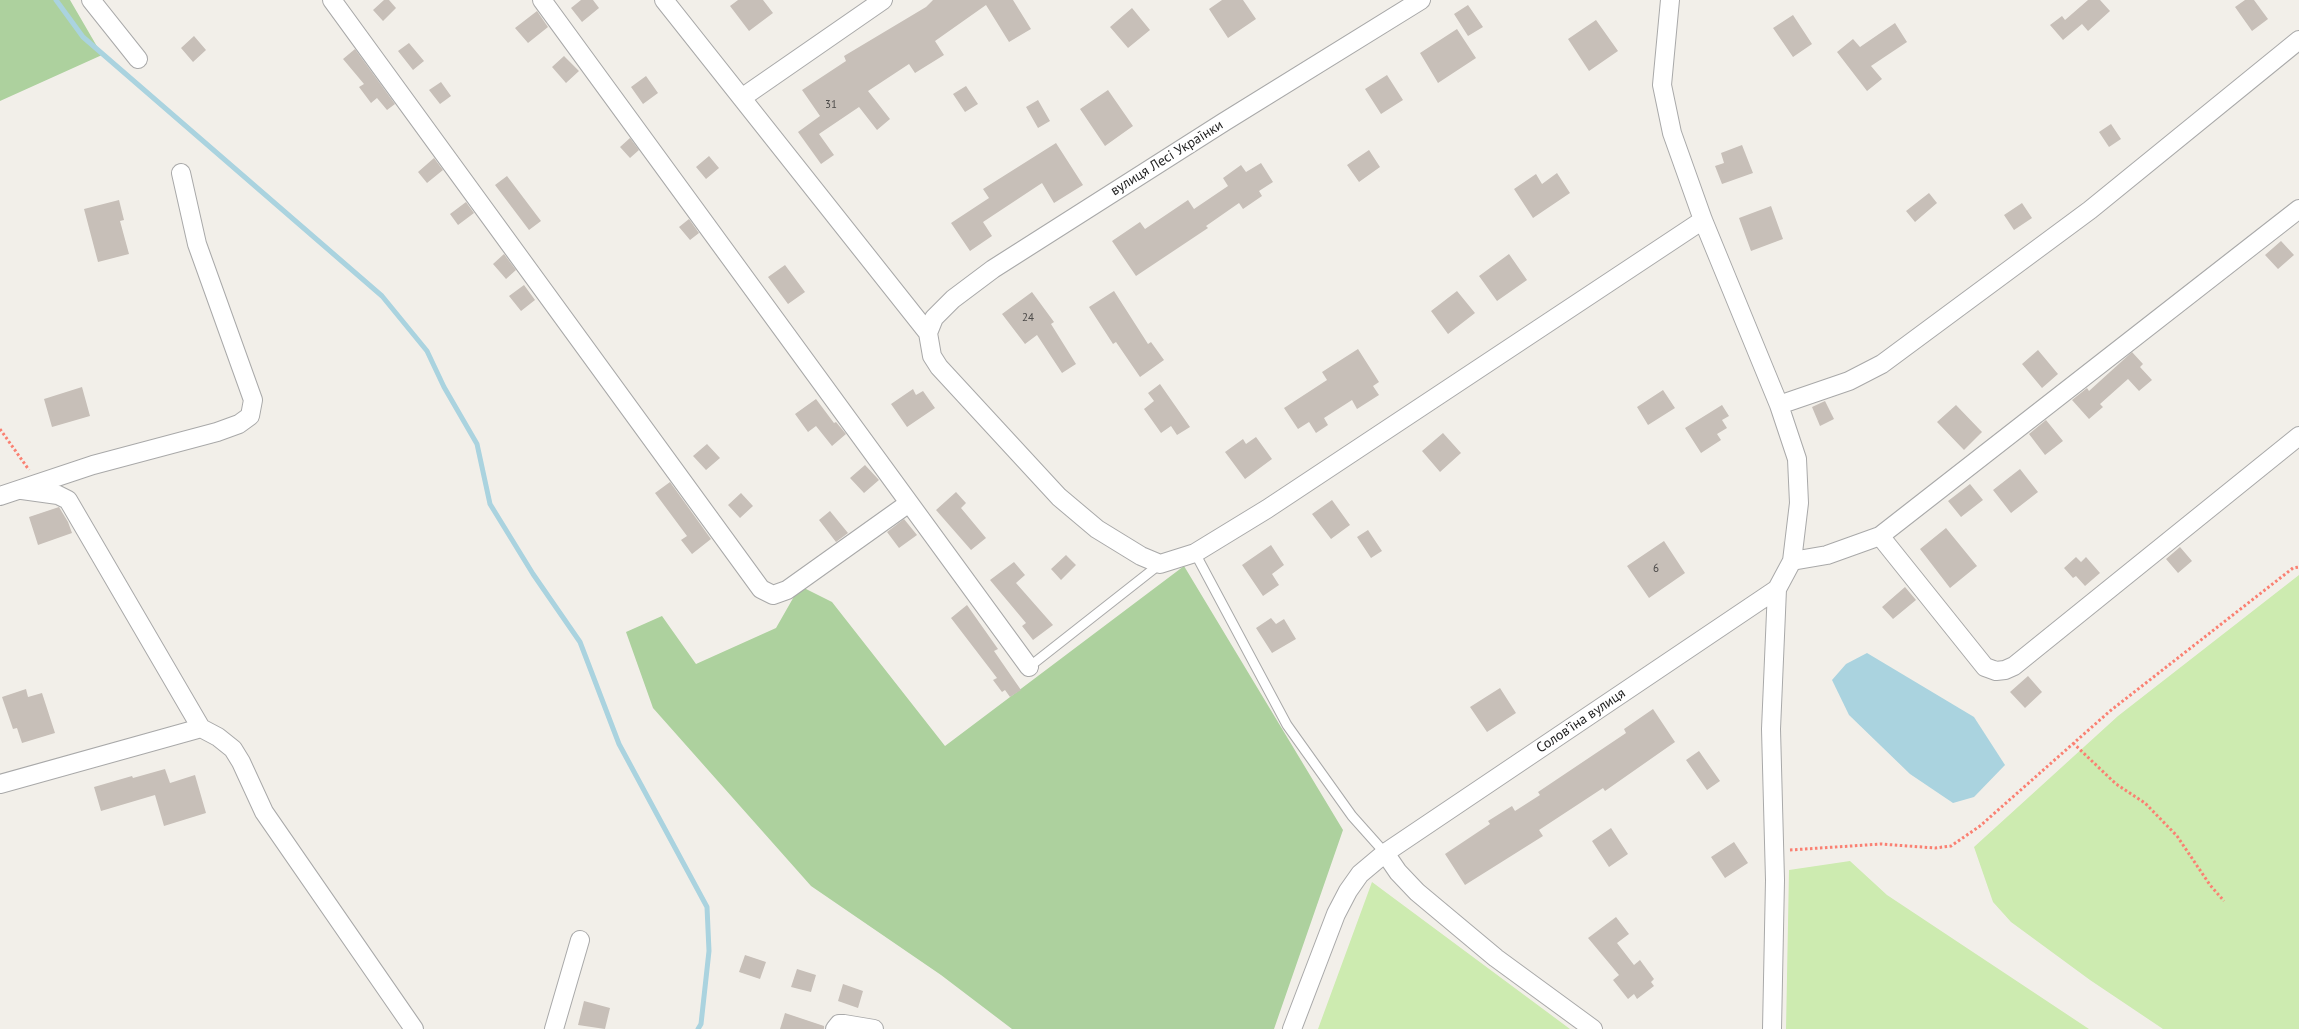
<!DOCTYPE html>
<html>
<head>
<meta charset="utf-8">
<style>
  body { margin:0 }
  canvas { display:block; background:#f2efe9 }
</style>
</head>
<body>
<canvas width="2299" height="1029"></canvas>
<script>
const g = document.querySelector('canvas').getContext('2d');
g.lineJoin = 'round';
function fillPath(path, color) { g.fillStyle = color; g.fill(path, 'evenodd'); }
const toPath = rows => new Path2D(rows.map(r => 'M' + r).join(''));
function stroke(path, color, width, dash) { g.strokeStyle = color; g.lineWidth = width; g.lineCap = dash ? 'butt' : 'round'; g.setLineDash(dash || []); g.stroke(path); }
function label(font, color, halo, rows, align = 'center') {
  g.font = font + ' "PT Sans",sans-serif'; g.lineWidth = 4; g.setLineDash([]); g.textBaseline = 'middle'; g.strokeStyle = halo; g.fillStyle = color; for (const [text, x, y, turn = 0] of rows) {
    g.save(); g.translate(x, y); g.rotate((+turn || 0) * Math.PI / 180); g.textAlign = isNaN(turn) ? turn : align; if (halo) g.strokeText(text, 0, 0); g.fillText(text, 0, 0); g.restore();
  }
}
const grass = toPath([
  [2299,575,2299,1029,2163,1029,2090,980,2011,922,1993,902,1974,847,2118,716],
  [1850,861,1887,895,2089,1029,1786,1029,1789,870],
  [1372,882,1570,1029,1318,1029]
]);
const forest = toPath([
  [0,0,70,0,102,55,0,101],
  [1184,566,1343,830,1274,1029,1012,1029,941,975,811,886,653,708,626,632,662,616,696,664,776,628,800,586,832,602,945,746]
]);
const water = toPath([
  [1867,653,1974,717,2005,765,1974,797,1953,803,1910,774,1849,715,1832,680,1846,664]
]);
const stream = toPath([
  [56,0,83,37,382,296,427,351,444,387,477,444,490,504,533,574,580,642,619,744,707,907,709,951,701,1024,698,1029]
]);
const building = toPath([
  [384,0,389,0,396,8,383,21,373,10],
  [581,0,593,0,599,8,582,22,571,8],
  [738,0,763,0,773,13,749,31,730,6],
  [933,0,1013,0,1031,29,1009,42,986,5,935,41,944,55,915,73,909,64,868,91,890,119,877,130,859,107,819,134,834,155,821,164,798,132,820,116,802,90,846,61,844,56,926,7],
  [1222,0,1243,0,1256,19,1228,38,1209,9],
  [2088,0,2100,0,2110,11,2088,31,2082,24,2063,40,2050,25,2062,16,2065,20],
  [2245,0,2254,0,2268,19,2252,31,2235,7],
  [1468,5,1483,27,1468,36,1454,14],
  [1132,8,1150,30,1128,48,1110,27],
  [537,11,548,27,528,43,515,28],
  [1793,15,1812,44,1793,57,1773,28],
  [1596,20,1618,51,1589,71,1568,39],
  [1895,23,1907,42,1871,66,1882,79,1867,91,1837,52,1853,39,1860,47],
  [1457,29,1476,58,1438,83,1420,53],
  [194,36,206,50,193,62,181,48],
  [409,43,424,61,413,70,398,51],
  [355,49,395,104,387,110,377,98,371,103,359,87,364,84,343,59],
  [564,56,579,71,566,83,552,67],
  [1387,75,1403,100,1381,114,1365,89],
  [646,76,658,93,643,104,631,87],
  [441,82,451,96,440,104,429,90],
  [966,86,978,104,965,112,953,94],
  [1108,90,1133,126,1105,146,1080,109],
  [1038,100,1050,121,1038,128,1026,107],
  [2111,124,2121,139,2109,147,2099,132],
  [630,138,639,150,630,158,620,147],
  [1056,143,1083,185,1054,203,1042,183,983,222,992,236,970,251,951,223,989,198,983,189],
  [1742,145,1753,173,1722,184,1715,166,1724,163,1721,153],
  [1369,150,1380,167,1359,182,1347,165],
  [709,156,719,168,706,179,696,167],
  [434,158,443,170,427,183,418,172],
  [1261,163,1273,182,1259,191,1262,196,1243,209,1239,203,1206,226,1208,228,1136,276,1112,241,1140,222,1145,229,1188,200,1194,209,1228,186,1223,178,1241,165,1246,172],
  [1557,173,1570,193,1533,218,1514,189,1536,174,1542,184],
  [507,176,541,221,529,230,495,185],
  [1929,193,1937,203,1915,222,1906,211],
  [119,200,124,220,120,221,129,254,98,262,84,209],
  [466,202,474,213,458,225,450,214],
  [2022,203,2032,218,2014,230,2004,215],
  [1771,206,1783,239,1751,251,1739,218],
  [689,219,699,233,690,240,679,227],
  [2281,241,2294,255,2278,269,2265,255],
  [504,254,516,270,506,279,493,264],
  [1509,254,1527,280,1497,301,1479,276],
  [785,265,805,292,788,304,768,277],
  [524,285,535,300,521,311,509,296],
  [1114,291,1148,344,1151,342,1164,360,1140,377,1116,342,1113,344,1089,307],
  [1457,291,1475,313,1448,334,1431,311],
  [1032,292,1054,322,1051,324,1076,364,1062,373,1037,335,1025,344,1002,314],
  [1358,349,1379,382,1373,386,1379,395,1357,409,1352,400,1324,418,1328,425,1316,433,1309,422,1298,429,1284,408,1327,380,1322,372],
  [2038,350,2058,374,2042,388,2022,364],
  [2132,352,2143,364,2140,367,2152,380,2139,391,2128,379,2100,404,2103,407,2089,419,2072,400,2087,388,2089,391],
  [1160,384,1190,427,1177,435,1171,426,1161,433,1144,409,1154,401,1148,393],
  [82,387,90,416,52,427,44,399],
  [913,389,916,395,923,391,935,408,907,427,891,404],
  [1663,390,1675,408,1648,425,1637,407],
  [816,399,834,423,836,422,846,434,832,446,816,426,808,432,795,414],
  [1825,401,1834,419,1820,426,1812,407],
  [1722,405,1729,416,1722,420,1727,428,1717,434,1721,440,1701,453,1685,428],
  [1956,405,1982,432,1964,450,1937,422],
  [2046,420,2063,441,2045,455,2029,434],
  [1443,433,1461,453,1440,472,1422,451],
  [1256,437,1272,459,1245,479,1225,452,1243,439,1246,444],
  [707,444,720,458,706,470,693,456],
  [865,465,879,480,864,493,850,478],
  [2020,469,2038,492,2011,513,1993,490],
  [670,482,711,539,692,554,681,540,687,536,655,493],
  [1970,484,1983,500,1961,517,1948,501],
  [956,492,966,503,961,508,986,538,971,550,936,510],
  [741,493,753,506,740,518,728,505],
  [1332,500,1350,525,1331,539,1312,514],
  [59,507,68,522,72,533,38,545,29,517],
  [830,511,848,533,836,542,819,520],
  [904,519,917,535,899,548,887,532],
  [1946,528,1977,566,1950,588,1920,549],
  [1368,530,1382,551,1371,558,1357,537],
  [1664,541,1685,573,1649,598,1627,566],
  [1271,545,1284,565,1272,574,1279,585,1263,596,1242,565],
  [2180,547,2192,561,2178,573,2166,559],
  [1066,555,1076,565,1061,580,1051,569],
  [2076,557,2081,562,2086,557,2100,573,2085,586,2076,576,2073,578,2064,568],
  [1014,562,1025,575,1016,583,1053,625,1033,640,1022,626,1026,623,990,580],
  [1905,587,1916,600,1893,619,1882,607],
  [967,605,998,649,994,651,1021,690,1010,697,1005,690,1002,692,993,680,997,678,951,618],
  [1271,618,1276,624,1284,619,1296,639,1272,653,1256,628],
  [2028,676,2042,692,2025,708,2010,692],
  [1500,688,1516,713,1487,732,1470,707],
  [26,689,28,697,42,693,55,733,22,743,17,728,13,729,2,697],
  [1653,709,1675,742,1605,791,1603,788,1539,830,1543,836,1465,885,1445,854,1490,824,1488,821,1512,806,1515,811,1540,795,1538,792,1626,733,1624,729],
  [1699,751,1720,781,1707,790,1686,760],
  [165,769,170,783,195,775,206,813,164,826,155,795,101,811,94,787,132,776,133,778],
  [1611,828,1628,854,1609,867,1592,841],
  [1734,842,1748,863,1725,878,1711,857],
  [1616,917,1629,934,1617,943,1634,965,1640,960,1654,979,1651,982,1654,986,1637,999,1634,994,1628,999,1613,980,1619,975,1588,938],
  [745,955,766,962,760,979,739,972],
  [797,969,816,975,811,992,791,987],
  [843,984,863,991,858,1008,838,1001],
  [584,1001,610,1008,605,1029,578,1025],
  [785,1013,824,1026,824,1029,780,1029]
]);
const path = toPath([
  [0,429,29,470],
  [2073,743,2116,784,2145,803,2177,836,2210,885,2224,901],
  [1790,850,1881,844,1935,848,1951,846,1980,826,2110,711,2293,568,2299,567]
]);
const service = toPath([
  [1195,553,1287,725,1352,816,1385,853],
  [1029,667,1160,564]
]);
const minor = toPath([
  [91,0,138,59],
  [332,0,761,589,773,595,787,590,909,503],
  [542,0,1029,667],
  [664,0,928,333,932,356,939,367,1059,497,1097,529,1141,556,1160,564,1195,553,1267,509,1703,220],
  [1670,0,1662,85,1672,133,1703,220,1779,405,1797,459,1799,503,1792,561,1777,589,1771,729,1775,880,1772,1029],
  [743,97,883,0],
  [928,333,934,318,953,299,993,269,1224,122,1421,0],
  [1779,405,1849,381,1882,364,2090,210,2299,40],
  [22,490,58,495,68,500,201,728,218,737,233,749,241,762,264,812,414,1029],
  [0,496,93,465,217,432,239,424,250,416,253,400,197,244,181,173],
  [1880,536,1985,667,1996,671,2005,670,2014,666,2299,436],
  [1792,561,1827,555,1880,536,2299,209],
  [0,784,201,728],
  [1385,853,1398,872,1417,892,1496,958,1593,1029],
  [554,1029,580,940],
  [835,1029,839,1024,844,1024,874,1029],
  [1292,1029,1336,914,1348,891,1360,874,1385,853,1777,589]
]);
const numberNames = [
  ["31",831,105],
  ["24",1028,318],
  ["6",1656,569]
];
const streetNames = [
  ["вулиця Лесі Українки",1167,158,-32],
  ["Соловʼїна вулиця",1581,721,-34]
];
fillPath(grass, '#cdebb0');
fillPath(forest, '#add19e');
fillPath(water, '#aad3df');
stroke(stream, '#aad3df', 5);
fillPath(building, '#c7bfb8');
stroke(service, '#a9a9a9', 11);
stroke(minor, '#a9a9a9', 20);
stroke(path, '#fa8072', 3, [2.5, 2.5]);
stroke(service, '#fff', 9);
stroke(minor, '#fff', 18);
label('11px', '#4b4948', null, numberNames);
label('14px', '#222', '#fff', streetNames);
</script>
</body>
</html>
